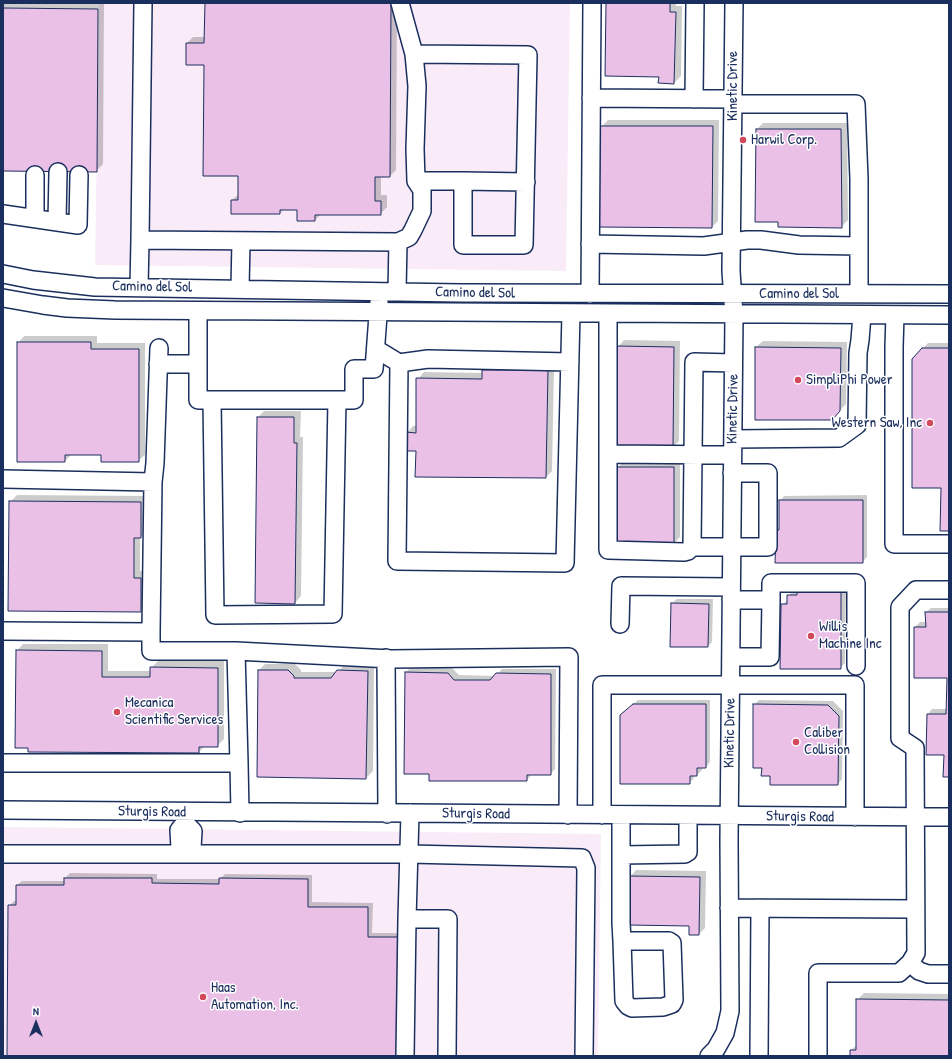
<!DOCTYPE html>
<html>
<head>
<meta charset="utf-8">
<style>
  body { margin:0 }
  #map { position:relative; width:952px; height:1059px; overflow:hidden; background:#fff; font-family:"Patrick Hand",sans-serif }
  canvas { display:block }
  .frame { position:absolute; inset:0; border:4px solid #1b2f5e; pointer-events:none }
  .north { position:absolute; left:16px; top:1003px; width:40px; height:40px; -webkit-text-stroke:3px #fff; paint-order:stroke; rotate:0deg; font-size:11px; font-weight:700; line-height:16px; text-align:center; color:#1b2f5e }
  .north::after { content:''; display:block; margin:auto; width:14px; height:18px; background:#1b2f5e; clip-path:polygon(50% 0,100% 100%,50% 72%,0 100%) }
</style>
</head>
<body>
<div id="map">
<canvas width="952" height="1059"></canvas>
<div class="frame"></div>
<div class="north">N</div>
</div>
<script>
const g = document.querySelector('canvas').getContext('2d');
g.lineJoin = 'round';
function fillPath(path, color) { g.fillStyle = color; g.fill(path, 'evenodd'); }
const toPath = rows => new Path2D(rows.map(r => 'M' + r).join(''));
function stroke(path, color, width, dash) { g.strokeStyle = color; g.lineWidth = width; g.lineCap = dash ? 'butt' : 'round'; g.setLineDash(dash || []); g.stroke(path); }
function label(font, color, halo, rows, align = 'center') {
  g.font = font + ' "Patrick Hand",sans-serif'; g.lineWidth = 3; g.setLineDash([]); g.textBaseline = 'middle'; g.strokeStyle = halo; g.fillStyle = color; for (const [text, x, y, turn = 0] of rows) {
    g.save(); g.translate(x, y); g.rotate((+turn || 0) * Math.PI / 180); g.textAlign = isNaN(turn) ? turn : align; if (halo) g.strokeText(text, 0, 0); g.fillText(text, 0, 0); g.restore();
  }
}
const built = toPath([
  [99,3,570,3,566,271,95,265],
  [3,827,601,834,598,1056,3,1056]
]);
const shadow = toPath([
  [3,3,104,3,103,164,96,171,3,170],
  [206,3,397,3,396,170,390,176,381,176,381,195,387,195,387,207,380,214,321,214,315,220,298,209,284,209,280,213,232,200,239,194,239,175,205,64,187,43,193,37,205,37],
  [607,3,676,3,676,6,682,6,681,76,674,83,660,82,660,76],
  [608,120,719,120,718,221,712,227,601,127],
  [763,123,847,123,848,220,841,227,757,129],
  [24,336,97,336,97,343,145,343,145,455,138,461,102,454,71,455,65,461,18,343],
  [624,340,680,341,679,441,673,447,618,347],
  [763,341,847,342,846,404,832,419,756,347],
  [928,343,949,343,949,530,942,487,913,359],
  [490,364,554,364,552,471,546,477,417,450,407,433,413,426,417,426,418,379,424,372,483,373,483,370],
  [264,411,301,411,300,437,303,437,301,596,295,603,258,417],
  [625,461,680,461,680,537,674,543,618,467],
  [17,495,148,496,147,531,140,538,140,571,147,571,147,605,140,611,10,502],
  [867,495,867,557,862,562,777,530,780,528,780,501,784,496],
  [846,585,845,663,840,668,782,605,788,600,788,596,793,591],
  [677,599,713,599,712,642,708,646,672,603],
  [931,608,949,608,949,776,945,754,927,754,928,714,932,709,947,709,948,677,915,627,920,622,926,622,926,612],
  [23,644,108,644,108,671,151,671,151,668,158,661,224,661,224,739,217,746,205,746,199,752,17,651],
  [265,664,295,664,301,670,301,672,338,672,345,664,374,665,373,771,366,778,258,776,259,670],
  [411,667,452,668,459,675,496,676,502,669,556,669,555,769,550,774,531,774,531,775,527,780,430,773,406,672],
  [638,700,710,700,710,762,706,767,702,767,702,770,697,775,694,775,694,778,689,783,626,710],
  [759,700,833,701,843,711,842,779,838,784,771,775,763,767,754,705],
  [636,870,706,871,705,928,699,934,690,925,630,877],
  [70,873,157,874,157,879,220,879,225,874,312,875,312,902,373,903,372,933,403,933,402,1056,8,1056,9,906,14,901,17,901,17,885,22,881,65,881,65,878],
  [864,993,949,994,949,1056,851,1056,851,1050,857,1045,857,1000]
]);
const building = toPath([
  [205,3,391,3,390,177,375,177,375,201,381,201,381,215,315,215,315,221,297,221,297,210,280,210,280,214,231,214,231,200,238,200,238,176,203,176,204,65,186,65,186,43,204,43,205,3],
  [606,3,670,3,670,12,676,12,674,84,658,83,659,77,605,76,606,3],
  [3,8,98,9,97,172,3,171,3,8],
  [600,126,713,126,712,228,599,227,600,126],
  [756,129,841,129,842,228,778,227,778,222,755,222,756,129],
  [17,342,91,342,91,349,139,349,139,462,101,462,101,455,65,455,65,462,17,462,17,342],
  [617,346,674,347,673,448,616,448,617,346],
  [755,347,841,348,840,411,832,420,755,420,755,347],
  [922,348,949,348,949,531,940,531,941,488,912,488,912,359,922,348],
  [482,370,548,370,546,478,415,477,416,451,405,451,406,432,416,433,416,378,482,379,482,370],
  [257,417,294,417,294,443,297,443,295,604,255,603,257,417],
  [617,467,674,467,674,544,617,544,617,467],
  [779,500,863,500,863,563,775,563,776,530,779,530,779,500],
  [9,501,141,502,141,538,134,538,134,578,141,578,141,612,8,611,9,501],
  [797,590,841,590,841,669,780,669,781,604,787,604,787,595,797,595,797,590],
  [671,603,709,604,708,647,670,647,671,603],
  [925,612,949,612,949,777,943,777,944,755,926,755,927,714,946,714,947,678,914,678,914,627,926,627,925,612],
  [16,650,102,651,102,677,150,677,150,667,218,668,218,747,199,747,199,753,28,752,28,748,15,748,16,650],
  [258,670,288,670,294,676,294,678,331,678,337,670,368,671,366,779,257,777,258,670],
  [405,672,448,673,454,680,490,680,496,673,551,674,551,775,527,775,527,781,429,781,429,774,404,774,405,672],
  [633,704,706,704,706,768,697,768,697,776,690,776,690,784,620,784,620,715,633,704],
  [753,704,828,705,839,716,838,785,770,785,770,776,761,776,762,768,753,768,753,704],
  [629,876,700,877,699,935,689,935,689,926,628,925,629,876],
  [64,878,152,878,152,883,219,884,219,878,308,879,308,907,368,907,368,937,399,937,398,1056,7,1056,8,905,16,905,16,885,64,885,64,878],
  [856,999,949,1000,949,1056,850,1056,850,1050,856,1050,856,999]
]);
const minor = toPath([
  [414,54,528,55,524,245,463,245,463,181,416,181],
  [591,98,733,99],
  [694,99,695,3],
  [733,104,856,104,859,179,859,294],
  [463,181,526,182],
  [3,214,78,225,79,175],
  [35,218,35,175],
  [57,222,58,172],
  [140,240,143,3],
  [398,242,409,237,413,230,422,211,422,190,416,181,415,149,417,86,414,54,400,3],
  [590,244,704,246,747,240,761,240,799,245,859,246],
  [3,274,33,280,95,287,460,293,949,294],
  [139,287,140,240,398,242,397,291],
  [240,288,241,241],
  [590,294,592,3],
  [3,298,43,305,67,308,115,310,949,315],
  [198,311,198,400,354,400,354,369,374,369,379,302],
  [608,313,608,454,732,455],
  [895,315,894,347,894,544,949,544],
  [376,349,399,363,397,561,565,563,571,313],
  [399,363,428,359,570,362],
  [158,364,198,364],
  [212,400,215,615,333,614,337,400],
  [733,439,839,438,857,425,858,353,860,340,862,315],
  [608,454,608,550,684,552,688,551,692,547],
  [732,473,768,473,768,547,692,547,694,362,733,363],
  [3,479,153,482],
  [731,600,771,600,771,583,856,583,856,666],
  [620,624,621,586,731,587],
  [3,631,151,632,151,651,236,651],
  [151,632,153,482,155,463,159,348],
  [731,657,770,657,771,600],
  [386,658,387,814],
  [3,763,239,763,236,651,391,659,569,657,568,815],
  [239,763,240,813],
  [3,810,949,817],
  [185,812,185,823,179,830,180,848,186,854,192,848,193,831,185,823],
  [410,813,407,919,448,919,447,1056],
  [602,815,602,685,855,685,855,817],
  [621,816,621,923,622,941,624,1001,628,1006,632,1008,663,1007,672,1004,674,1000,672,943,669,941,622,941],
  [3,854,409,854,582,858,586,868,584,1056],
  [621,855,685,854,688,852,688,816],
  [729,908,915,909],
  [910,963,919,971,928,974,949,974],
  [405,1056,407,919],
  [709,1056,716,1049,725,1033,730,1011,729,840,734,315,731,271,734,3],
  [759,1056,760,908],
  [818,1056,818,973,899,973,910,963,916,953,915,748,900,738,900,607,916,590,949,590]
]);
const markers = [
  [743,140,4,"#d1495b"],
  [798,380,4,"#d1495b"],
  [930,423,4,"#d1495b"],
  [811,636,4,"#d1495b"],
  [117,712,4,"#d1495b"],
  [796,742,4,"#d1495b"],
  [203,997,4,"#d1495b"]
];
const streetNames = [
  ["Kinetic Drive",733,86,-90],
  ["Camino del Sol",152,287,1],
  ["Camino del Sol",475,293,1],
  ["Camino del Sol",799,294],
  ["Kinetic Drive",733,409,-89],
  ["Kinetic Drive",730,733,-89],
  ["Sturgis Road",152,812,1],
  ["Sturgis Road",476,814,1],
  ["Sturgis Road",800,817,1]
];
const poiNames = [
  ["Harwil Corp.",751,140],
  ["SimpliPhi Power",806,380],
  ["Western Saw, Inc",922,423,"right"],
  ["Willis",819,627],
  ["Machine Inc",819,644],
  ["Mecanica",125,703],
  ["Scientific Services",125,720],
  ["Caliber",804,733],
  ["Collision",804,750],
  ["Haas",211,988],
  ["Automation, Inc.",211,1005]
];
fillPath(built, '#f9ecf8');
fillPath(shadow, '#0003');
fillPath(building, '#ebc0e6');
stroke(building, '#1b2f5e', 1);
stroke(minor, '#1b2f5e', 20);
stroke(minor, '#fff', 17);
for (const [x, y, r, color] of markers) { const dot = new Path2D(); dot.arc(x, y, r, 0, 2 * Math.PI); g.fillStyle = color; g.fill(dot); stroke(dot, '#fff', 1.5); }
label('15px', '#1b2f5e', '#fff', streetNames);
label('15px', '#1b2f5e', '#fff', poiNames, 'left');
</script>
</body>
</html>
